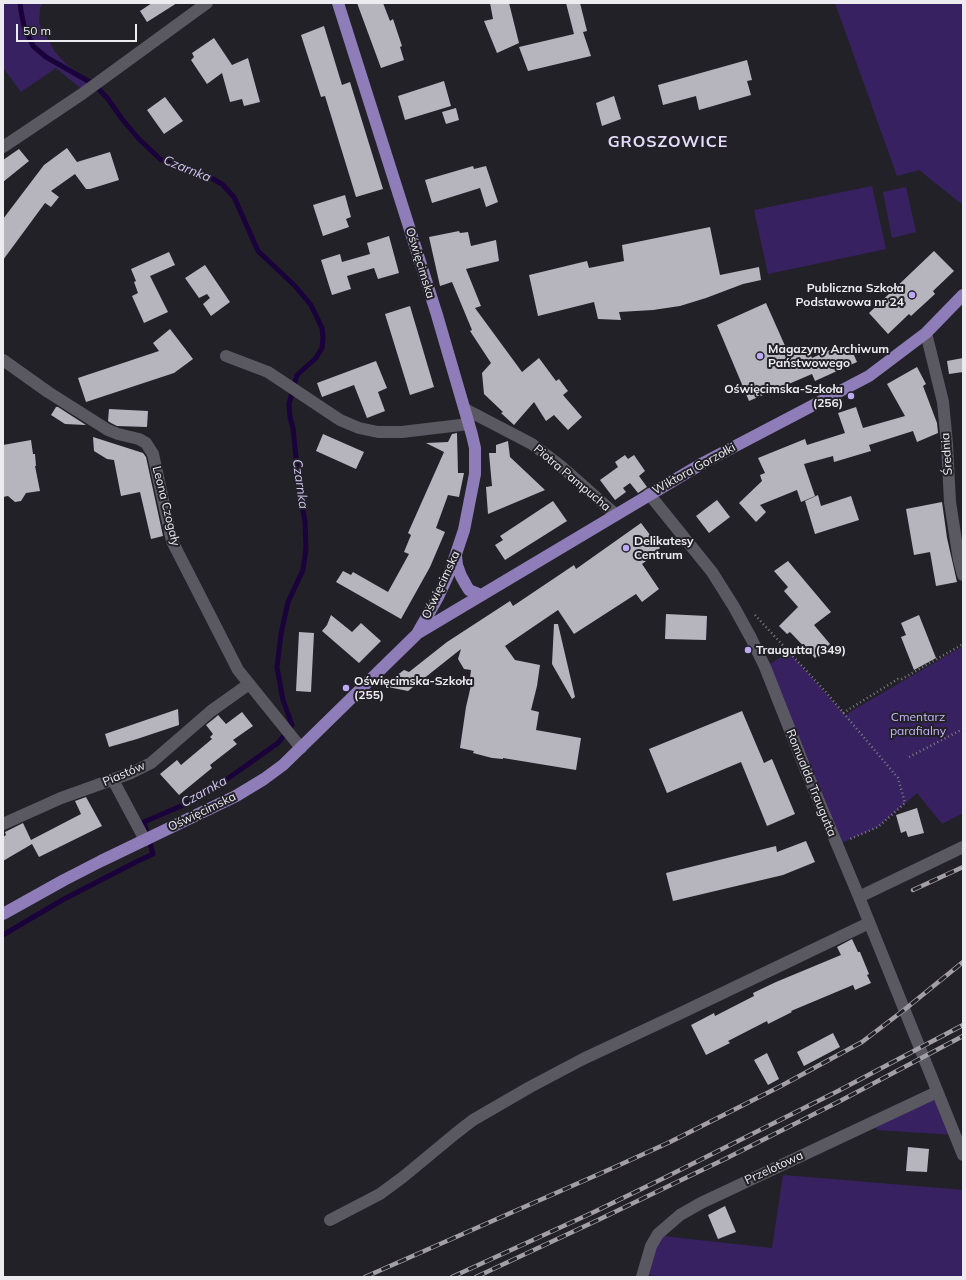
<!DOCTYPE html>
<html>
<head>
<meta charset="utf-8">
<style>
  body { margin:0 }
  #map { position:relative; width:966px; height:1280px; overflow:hidden; background:#232128; font-family:Mulish,sans-serif }
  canvas { display:block }
  .frame { position:absolute; inset:0; border:4px solid #ecebf0; pointer-events:none }
  .scale { position:absolute; left:16px; top:24px; width:121px; height:18px; box-sizing:border-box; border:2px solid #ecebf0; border-top:0; padding-left:5px; font-size:12px; line-height:14px; white-space:nowrap; color:#ecebf0; -webkit-text-stroke:3px #232128; paint-order:stroke }
</style>
</head>
<body>
<div id="map">
<canvas width="966" height="1280"></canvas>
<div class="frame"></div>
<div class="scale">50 m</div>
</div>
<script>
const g = document.querySelector('canvas').getContext('2d');
g.lineJoin = 'round';
function fillPath(path, color) { g.fillStyle = color; g.fill(path, 'evenodd'); }
const toPath = rows => new Path2D(rows.map(r => 'M' + r).join(''));
function stroke(path, color, width, dash) { g.strokeStyle = color; g.lineWidth = width; g.lineCap = dash ? 'butt' : 'round'; g.setLineDash(dash || []); g.stroke(path); }
function label(font, color, halo, rows, align = 'center') {
  g.font = font + ' Mulish,sans-serif'; g.lineWidth = 4; g.setLineDash([]); g.textBaseline = 'middle'; g.strokeStyle = halo; g.fillStyle = color; for (const [text, x, y, turn = 0] of rows) {
    g.save(); g.translate(x, y); g.rotate((+turn || 0) * Math.PI / 180); g.textAlign = isNaN(turn) ? turn : align; if (halo) g.strokeText(text, 0, 0); g.fillText(text, 0, 0); g.restore();
  }
}
const green = toPath([
  [3,3,43,3,40,8,39,23,55,52,66,64,95,84,85,92,56,68,21,92,4,69],
  [835,3,963,3,963,205,919,170,897,176],
  [872,186,886,249,768,274,754,210],
  [906,187,916,232,892,238,883,192],
  [963,646,963,813,942,824,917,793,878,827,837,845,765,667,789,652,846,716,850,712],
  [937,1092,955,1135,877,1130,874,1122],
  [783,1175,963,1190,963,1277,663,1277,643,1274,658,1234,671,1237,772,1248]
]);
const stream = toPath([
  [3,935,64,899,138,861,153,854,144,822,190,802,213,789,278,743,292,725,283,700,277,667,281,634,288,602,303,570,306,548,305,522,299,486,293,428,290,417,289,404,297,375,316,358,322,348,323,337,322,328,311,305,295,286,258,251,234,197,222,184,206,175,188,168,171,164,160,159,138,138,122,119,108,99,95,85,46,57,33,46,24,26,21,11,20,3]
]);
const building = toPath([
  [152,3,177,3,147,22,140,11],
  [357,3,383,3,390,21,393,19,402,46,400,47,404,60,381,68],
  [490,3,509,3,519,43,497,53,484,21,493,19],
  [566,3,580,3,587,31,583,32,591,56,528,71,519,47,574,34],
  [324,26,342,85,350,82,383,189,356,197,325,96,321,97,301,35],
  [214,38,232,65,248,58,260,102,244,106,242,99,230,102,222,73,207,84,191,60,194,57,192,53],
  [747,60,752,80,747,81,751,95,699,110,696,96,663,105,658,85],
  [444,81,451,106,405,120,398,96],
  [614,96,621,119,602,126,596,103],
  [165,97,183,121,164,134,147,110],
  [456,108,459,120,446,124,442,112],
  [67,148,77,162,110,152,119,180,90,189,86,189,75,174,51,191,59,197,51,207,45,203,3,260,3,219,44,165],
  [19,149,29,161,3,182,3,160],
  [473,166,474,169,486,166,498,202,486,207,480,188,432,203,425,180],
  [345,195,351,217,346,219,349,227,323,236,313,205],
  [710,227,720,275,759,267,761,280,743,284,706,298,680,306,653,310,619,312,621,320,598,319,594,302,538,316,529,275,587,261,589,268,624,261,622,245],
  [459,231,460,233,468,232,471,246,496,240,499,261,466,269,481,306,475,308,522,372,539,358,556,381,559,379,568,391,563,395,582,417,568,430,554,415,546,421,534,402,514,425,501,413,503,412,484,394,482,373,491,363,470,331,472,330,452,282,440,286,429,237],
  [389,236,399,273,378,279,374,268,347,276,351,289,332,295,321,260,340,254,342,262,370,254,367,243],
  [934,251,954,271,933,291,935,294,911,316,909,314,888,334,869,313],
  [169,252,175,265,150,276,168,312,144,323,132,296,138,293,134,282,136,281,131,269],
  [205,265,230,302,211,316,203,304,210,298,207,294,199,298,185,278],
  [766,303,790,357,808,349,812,358,832,349,835,353,850,346,857,362,815,381,812,374,749,401,717,325],
  [410,306,434,387,410,395,385,314],
  [170,329,193,359,174,373,86,402,78,378,159,351,153,343],
  [963,358,963,372,949,374,947,361],
  [376,361,387,388,378,392,385,411,367,418,354,385,322,397,317,383],
  [917,367,926,384,923,386,937,423,938,433,917,442,913,431,869,445,871,451,834,462,833,456,804,464,815,496,801,502,797,490,760,505,766,512,756,522,739,503,762,481,760,475,765,473,758,458,805,439,807,445,845,433,838,413,856,407,863,428,905,416,887,384],
  [56,407,58,407,86,425,65,424,51,415],
  [109,409,148,411,147,427,117,426,111,423,108,421],
  [457,433,458,473,464,473,459,497,448,495,436,528,445,532,430,567,401,619,336,582,343,571,351,575,353,572,388,592,409,554,404,552,411,535,408,533,444,452,426,443,448,442,452,434],
  [323,434,364,452,356,469,316,451],
  [93,437,143,453,146,457,163,536,151,539,140,492,121,496,114,460,107,459,94,451],
  [31,440,33,454,35,454,36,466,35,466,40,491,26,493,21,501,15,502,8,496,3,497,3,445],
  [508,441,510,457,545,490,488,514,486,487,492,486,489,453,496,453,496,445],
  [625,455,628,459,634,455,645,471,639,476,647,487,638,493,630,483,623,488,626,492,615,500,600,480,618,467,615,462],
  [818,495,821,506,851,496,859,520,815,534,805,501],
  [717,500,730,517,709,533,696,516],
  [553,501,567,521,505,560,495,545,503,540,500,536],
  [942,502,947,538,957,582,936,586,930,552,914,555,906,509],
  [641,523,660,548,653,554,653,556,642,564,659,589,642,602,636,594,574,634,558,610,505,646,515,660,540,665,537,686,531,710,539,712,536,730,581,738,576,770,503,758,503,759,492,758,473,753,474,751,460,748,466,707,472,681,470,678,471,670,464,669,458,659,461,649,408,691,383,686,404,670,409,672,447,642,510,601,513,606,574,565,576,569],
  [788,561,831,612,814,625,830,644,815,658,790,632,787,634,779,626,798,607,784,591,788,587,774,571],
  [666,614,707,616,706,640,665,639],
  [331,615,352,632,361,623,381,641,359,663,322,631,327,625],
  [919,615,936,658,914,670,901,637,906,635,901,623],
  [554,624,558,624,575,697,572,699,552,664],
  [299,632,314,633,311,692,296,691],
  [178,709,179,725,137,739,109,747,105,734],
  [742,711,764,763,772,759,795,814,767,826,741,762,667,793,649,749],
  [242,712,253,726,233,740,237,744,210,765,212,768,179,795,160,774,177,760,181,765,212,739,210,737,213,734,206,725,216,717,218,715,226,724],
  [86,797,102,826,39,857,32,844,3,861,3,837,6,835,5,832,23,823,31,840,81,814,75,801],
  [917,808,924,833,908,837,906,831,901,833,896,815],
  [806,841,815,862,783,875,673,901,666,873,776,846,777,852],
  [852,939,858,952,860,952,869,974,867,975,871,983,855,990,853,985,791,1011,792,1012,768,1024,767,1021,728,1041,730,1043,706,1055,691,1025,714,1013,715,1016,754,996,753,993,776,982,841,955,837,947],
  [833,1033,840,1047,804,1066,797,1052],
  [767,1053,779,1079,768,1085,754,1060],
  [908,1147,929,1149,927,1172,906,1171],
  [725,1206,736,1232,718,1239,708,1215]
]);
const path = toPath([
  [755,615,825,691,898,778,905,803,878,827,850,839],
  [843,713,898,679,902,679,963,644],
  [909,757,963,729]
]);
const minor = toPath([
  [3,147,82,94,207,3],
  [926,333,943,402,947,444,950,502,959,560,963,575],
  [226,356,268,372,340,420,359,428,378,432,402,432,469,424],
  [3,360,48,392,108,430,118,434,139,439,146,443,153,454,172,541,238,670,301,748],
  [465,409,532,444,562,467,615,514],
  [649,494,712,572,734,607,751,638,765,667,805,768,859,897,963,1155],
  [113,780,145,840],
  [3,824,61,798,131,773,151,763,211,711,249,684],
  [859,897,963,847],
  [330,1220,380,1194,403,1177,455,1134,473,1120,530,1087,583,1059,681,1013,869,923],
  [642,1277,651,1246,658,1234,680,1215,701,1203,937,1092]
]);
const major = toPath([
  [456,556,457,565,461,576,466,585,469,590,481,595],
  [418,633,703,463,869,376,926,333,963,295],
  [3,914,64,880,101,861,236,796,264,779,283,765,417,634,438,597,451,569,464,530,475,474,475,448,472,435,437,315,338,3]
]);
const rail = toPath([
  [913,890,963,867],
  [365,1277,615,1167,670,1142,779,1087,862,1042,904,1010,963,962],
  [452,1277,594,1212,664,1178,838,1091,963,1025],
  [476,1277,598,1220,725,1159,842,1100,963,1036]
]);
const markers = [
  [912,295,4,"#bea9f5"],
  [760,356,4,"#bea9f5"],
  [851,396,4,"#bea9f5"],
  [626,548,4,"#bea9f5"],
  [748,650,4,"#bea9f5"],
  [346,688,4,"#bea9f5"]
];
const streetNames = [
  ["Oświęcimska",420,263,73],
  ["Średnia",947,454,-94],
  ["Wiktora Gorzołki",694,469,-29],
  ["Piotra Pampucha",572,478,40],
  ["Leona Czogały",166,506,76],
  ["Oświęcimska",441,585,-65],
  ["Piastów",124,774,-23],
  ["Romualda Traugutta",811,783,68],
  ["Oświęcimska",202,812,-26],
  ["Przelotowa",774,1168,-25]
];
const poiNames = [
  ["Publiczna Szkoła",904,288,"right"],
  ["Podstawowa nr 24",904,302,"right"],
  ["Magazyny Archiwum",768,349],
  ["Państwowego",768,363],
  ["Oświęcimska-Szkoła",843,389,"right"],
  ["(256)",843,403,"right"],
  ["Delikatesy",634,541],
  ["Centrum",634,555],
  ["Traugutta (349)",756,650],
  ["Oświęcimska-Szkoła",354,681],
  ["(255)",354,695]
];
const parkNames = [
  ["Cmentarz",918,717],
  ["parafialny",918,731]
];
const waterNames = [
  ["Czarnka",187,169,22],
  ["Czarnka",300,484,82],
  ["Czarnka",204,792,-29]
];
const districtNames = [
  ["GROSZOWICE",668,142]
];
fillPath(green, '#382161');
stroke(stream, '#1a023a', 5);
fillPath(building, '#b6b4bd');
stroke(path, '#7e7d83', 2.5, [1, 3]);
stroke(minor, '#5a5860', 12);
stroke(major, '#8e7db8', 12);
stroke(rail, '#a2a0a6', 4.5);
stroke(rail, '#232128', 3, [9]);
for (const [x, y, r, color] of markers) { const dot = new Path2D(); dot.arc(x, y, r, 0, 2 * Math.PI); g.fillStyle = color; g.fill(dot); stroke(dot, '#232128', 1.5); }
label('12px', '#ecebf0', '#232128', streetNames);
label('bold 12px', '#ecebf0', '#232128', poiNames, 'left');
label('12px', '#c7b6f7', '#232128', parkNames);
label('italic 13px', '#d2c8f3', '#232128', waterNames);
g.letterSpacing = '1px';
label('bold 16px', '#e3dcf9', '#232128', districtNames);
g.letterSpacing = '0px';
</script>
</body>
</html>
